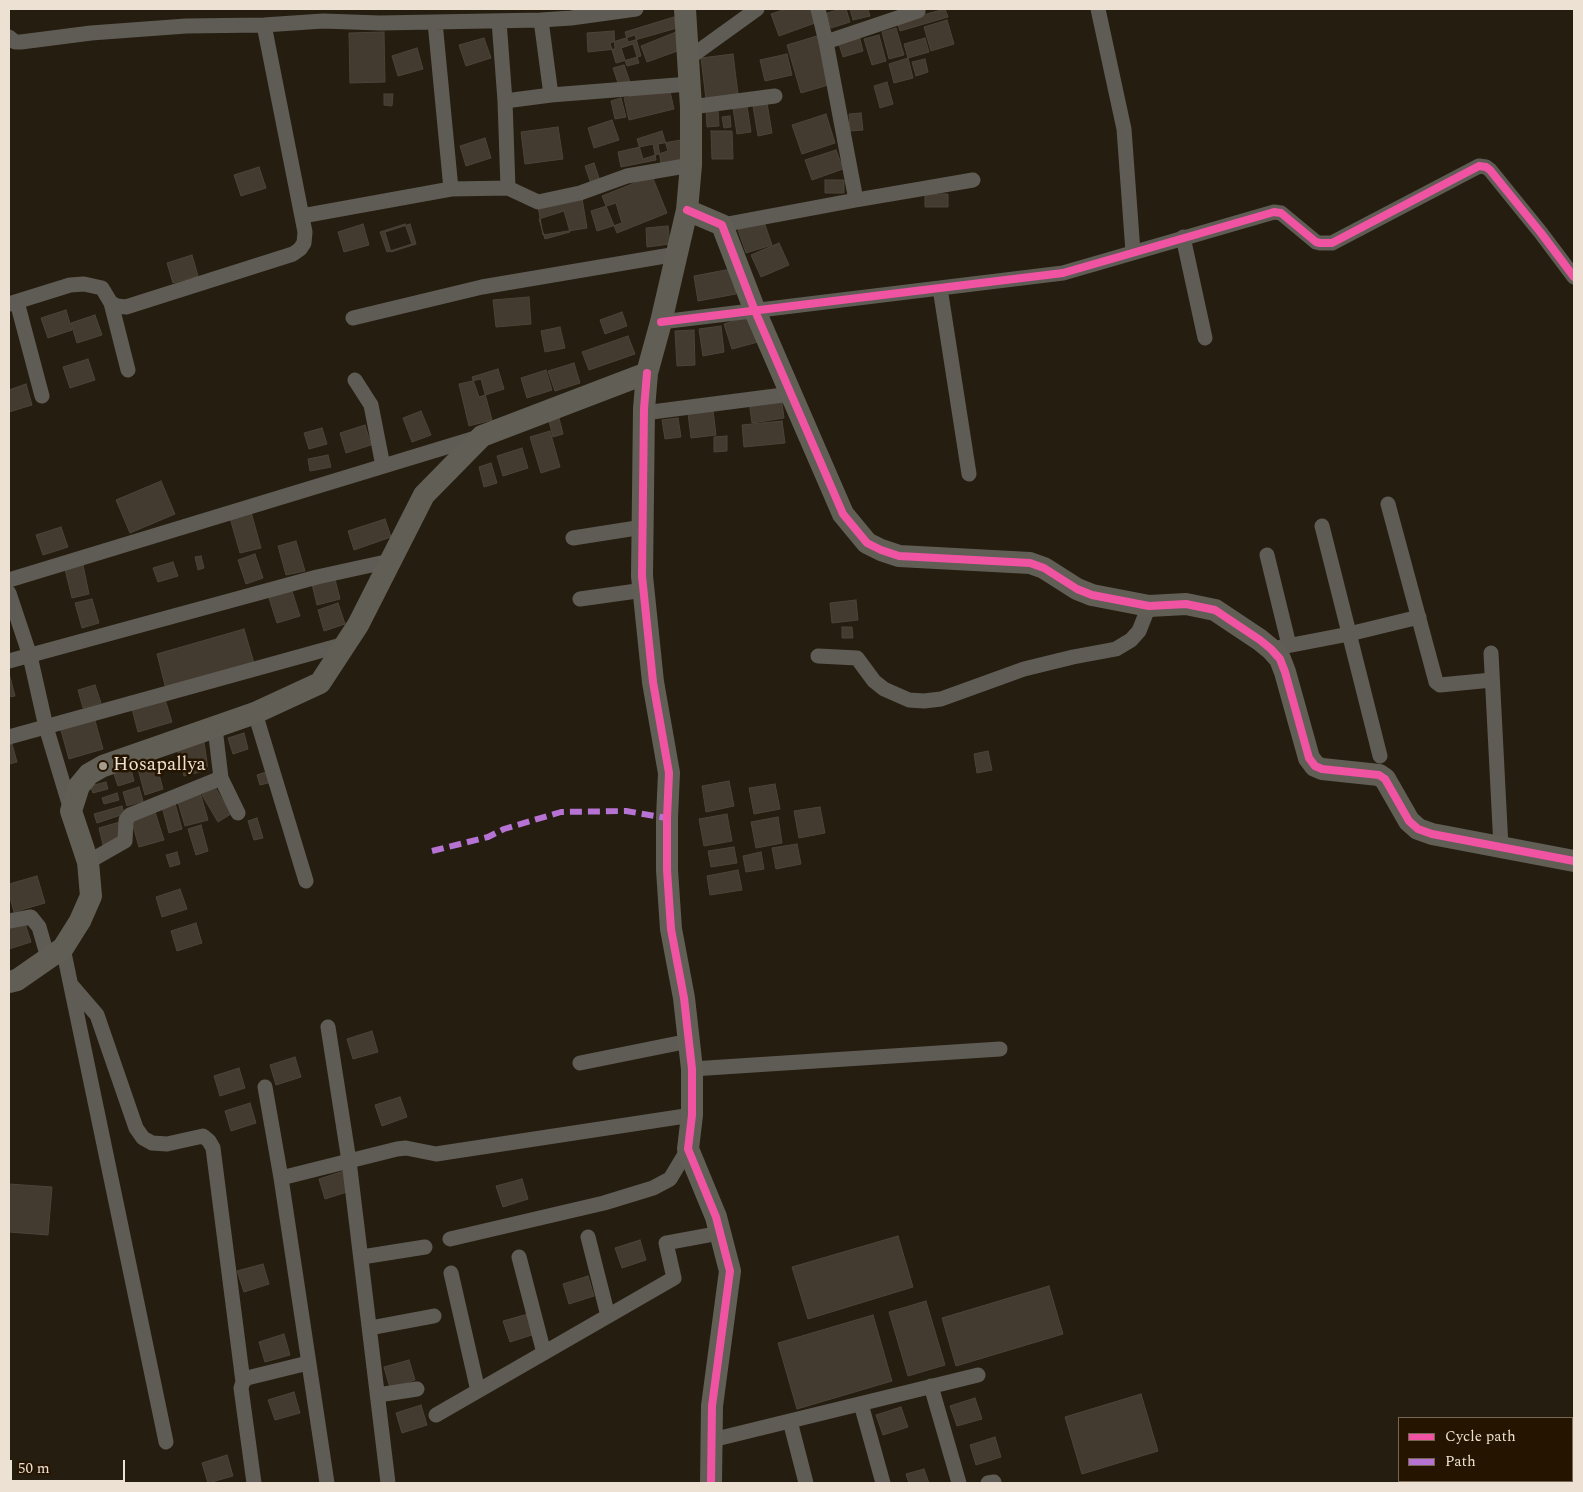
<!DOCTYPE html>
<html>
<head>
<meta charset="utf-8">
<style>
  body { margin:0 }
  #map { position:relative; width:1583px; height:1492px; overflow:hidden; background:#251d0f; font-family:Spectral,serif }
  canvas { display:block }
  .frame { position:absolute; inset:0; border:10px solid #ece1d2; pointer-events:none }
  .legend { position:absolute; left:1398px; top:1417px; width:175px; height:65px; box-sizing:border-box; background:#251500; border:1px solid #756754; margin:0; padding:6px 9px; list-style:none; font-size:15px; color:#ece1d2 }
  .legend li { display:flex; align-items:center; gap:10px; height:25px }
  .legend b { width:25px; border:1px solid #756754 }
  .scale { position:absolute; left:10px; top:1460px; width:115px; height:22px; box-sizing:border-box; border:2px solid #ece1d2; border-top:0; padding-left:6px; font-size:15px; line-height:18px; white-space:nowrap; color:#ece1d2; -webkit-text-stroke:4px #251500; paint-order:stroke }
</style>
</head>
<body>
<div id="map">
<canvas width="1583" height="1492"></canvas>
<div class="frame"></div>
<ul class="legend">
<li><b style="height:6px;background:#f153a3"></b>Cycle path</li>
<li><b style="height:6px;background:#b673d3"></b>Path</li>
</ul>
<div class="scale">50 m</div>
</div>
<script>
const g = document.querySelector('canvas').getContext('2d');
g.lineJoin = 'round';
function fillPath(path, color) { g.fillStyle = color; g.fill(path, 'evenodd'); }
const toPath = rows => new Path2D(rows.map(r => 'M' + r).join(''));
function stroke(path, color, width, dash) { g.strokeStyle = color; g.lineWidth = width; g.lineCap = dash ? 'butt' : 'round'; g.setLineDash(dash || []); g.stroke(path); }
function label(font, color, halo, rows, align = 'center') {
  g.font = font + ' Spectral,serif'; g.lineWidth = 5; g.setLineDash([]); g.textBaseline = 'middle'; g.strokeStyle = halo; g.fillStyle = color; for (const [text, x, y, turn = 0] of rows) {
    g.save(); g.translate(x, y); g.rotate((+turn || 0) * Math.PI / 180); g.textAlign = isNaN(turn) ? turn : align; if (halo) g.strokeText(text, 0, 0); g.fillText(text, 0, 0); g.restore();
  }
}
const building = toPath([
  [786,9,810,9,815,23,779,36,771,14,786,9],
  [841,9,846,9,850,22,831,28,827,13,841,9],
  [850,9,868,9,870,16,853,20,850,9],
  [945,9,948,17,900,31,897,22,945,9],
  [674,17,677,28,628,42,625,32,674,17],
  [947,20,954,44,931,51,924,27,947,20],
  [896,28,904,55,889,59,882,32,896,28],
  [614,31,615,49,588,52,587,33,614,31],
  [384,32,385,82,350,83,349,33,384,32],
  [676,32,683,49,647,62,641,46,676,32],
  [635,35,641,56,616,63,610,43,635,35],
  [859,35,863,51,843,57,838,41,859,35],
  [879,35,886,61,872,65,864,39,879,35],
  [817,36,832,84,801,93,787,45,817,36],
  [484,38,491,58,466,66,459,45,484,38],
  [925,38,929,52,908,58,904,44,925,38],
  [633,44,639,63,627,66,621,48,633,44],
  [417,48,423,69,398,76,392,56,417,48],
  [733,54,738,94,706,99,701,58,733,54],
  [787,54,792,75,765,81,760,60,787,54],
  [908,58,913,78,894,83,889,64,908,58],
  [925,59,928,72,916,76,912,62,925,59],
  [624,65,630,82,619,86,613,68,624,65],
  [887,82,893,104,880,108,874,86,887,82],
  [669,87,674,109,629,120,624,98,669,87],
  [384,94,393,94,392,106,384,105,384,94],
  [621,98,626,117,615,119,611,101,621,98],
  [767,103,772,133,758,136,753,106,767,103],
  [747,106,751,132,737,134,733,108,747,106],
  [706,110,718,110,719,126,707,127,706,110],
  [861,113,863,130,850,131,849,114,861,113],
  [826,114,835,143,802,154,792,125,826,114],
  [730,116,731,127,724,128,722,117,730,116],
  [612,120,619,140,594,148,588,128,612,120],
  [558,127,563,159,525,164,521,132,558,127],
  [662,131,668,151,643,159,637,139,662,131],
  [711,131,732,131,733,159,712,159,711,131],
  [485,138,491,158,466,166,460,146,485,138],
  [681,140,684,160,661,163,658,144,681,140],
  [653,144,656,160,621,167,618,152,653,144],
  [836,150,843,169,812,180,805,160,836,150],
  [594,163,600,181,591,184,585,166,594,163],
  [259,167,266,188,241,196,234,175,259,167],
  [652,176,667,213,617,233,602,196,652,176],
  [825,180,844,180,844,193,825,193,825,180],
  [925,194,948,194,948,207,925,207,925,194],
  [582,198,587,228,543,235,538,206,582,198],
  [616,203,622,223,597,231,591,211,616,203],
  [564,211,570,232,545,239,539,219,564,211],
  [764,222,772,245,746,253,738,230,764,222],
  [363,224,369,245,344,252,338,232,363,224],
  [405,224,412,244,387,252,380,232,405,224],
  [410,224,416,244,391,252,385,232,410,224],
  [668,226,670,244,647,247,646,228,668,226],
  [779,243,789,265,761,277,751,255,779,243],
  [192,255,198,276,173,283,167,263,192,255],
  [731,269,736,294,698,301,694,276,731,269],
  [529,297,531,324,496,327,493,300,529,297],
  [66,310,72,330,48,338,41,318,66,310],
  [622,312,627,326,605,334,600,320,622,312],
  [95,315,102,335,77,343,71,323,95,315],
  [751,316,758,342,732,349,724,324,751,316],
  [721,326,724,352,703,356,699,329,721,326],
  [560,327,565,348,545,352,541,331,560,327],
  [694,330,695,365,677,366,675,331,694,330],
  [628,336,635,354,589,370,582,352,628,336],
  [88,359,95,380,70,388,63,367,88,359],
  [574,363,580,383,555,391,548,371,574,363],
  [498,369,504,389,479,397,472,377,498,369],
  [546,370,552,390,527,398,521,378,546,370],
  [481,379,492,420,469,426,459,384,481,379],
  [26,384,32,405,9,412,9,390,26,384],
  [781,396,784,418,752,423,749,401,781,396],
  [713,410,716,435,691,438,688,413,713,410],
  [421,411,431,435,412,442,403,418,421,411],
  [559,418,563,434,553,437,549,421,559,418],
  [678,418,681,437,665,439,662,420,678,418],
  [782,421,785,443,744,447,742,425,782,421],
  [365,425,371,445,346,453,340,433,365,425],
  [322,428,327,444,309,449,304,433,322,428],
  [550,431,560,467,541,473,530,437,550,431],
  [727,436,727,451,714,452,714,437,727,436],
  [522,448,528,468,503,476,497,456,522,448],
  [328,455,331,467,310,471,308,459,328,455],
  [491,463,497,483,484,487,479,467,491,463],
  [161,481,175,514,130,533,116,500,161,481],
  [251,512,261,548,240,553,230,518,251,512],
  [385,519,391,537,354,550,348,531,385,519],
  [61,527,68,547,43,555,36,535,61,527],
  [296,541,305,571,286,575,278,546,296,541],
  [255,554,263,578,246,584,238,560,255,554],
  [201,556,204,568,198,570,195,557,201,556],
  [173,562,178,576,158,582,153,568,173,562],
  [83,565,89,594,72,598,65,569,83,565],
  [335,579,340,599,317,605,312,584,335,579],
  [292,591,300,616,277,623,269,598,292,591],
  [92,599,99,623,82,628,75,603,92,599],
  [856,600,858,620,832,623,830,603,856,600],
  [338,603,345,624,324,631,318,610,338,603],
  [842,627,852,627,853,638,842,638,842,627],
  [244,629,254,663,166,689,157,654,244,629],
  [9,673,15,696,9,697,9,673],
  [95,685,101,703,83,708,78,690,95,685],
  [165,699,172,722,138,732,132,709,165,699],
  [94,717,103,749,69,759,60,727,94,717],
  [244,733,248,749,233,754,228,738,244,733],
  [204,742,208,770,184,776,177,749,204,742],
  [12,744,17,762,9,764,9,745,12,744],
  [988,751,992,770,977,773,974,754,988,751],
  [156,763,163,789,145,795,138,769,156,763],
  [131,769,134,781,118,786,114,774,131,769],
  [269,771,272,782,260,785,257,775,269,771],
  [729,781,734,806,706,812,702,786,729,781],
  [106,782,108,789,93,793,90,786,106,782],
  [775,784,780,809,754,814,749,788,775,784],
  [139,787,143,801,127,806,123,792,139,787],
  [215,787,231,814,218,822,202,795,215,787],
  [200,792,208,820,185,826,177,799,200,792],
  [117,793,119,800,104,804,102,798,117,793],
  [175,803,182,829,169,833,162,807,175,803],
  [122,806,124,814,97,823,94,814,122,806],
  [820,807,825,833,799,838,794,811,820,807],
  [155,812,164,840,139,847,131,819,155,812],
  [727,814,732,841,704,846,699,819,727,814],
  [778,817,782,843,756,848,751,822,778,817],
  [257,818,263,838,254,840,248,821,257,818],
  [123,821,121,837,103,845,99,828,123,821],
  [201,825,208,851,196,855,188,829,201,825],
  [797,844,801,864,776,869,772,848,797,844],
  [734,847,737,863,711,867,708,851,734,847],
  [177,852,180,864,170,867,166,855,177,852],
  [761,852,764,869,746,872,743,856,761,852],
  [738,870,742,890,710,895,707,876,738,870],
  [37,876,45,903,14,912,9,894,9,884,37,876],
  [180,889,187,909,162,917,156,897,180,889],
  [25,923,31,942,9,949,9,928,25,923],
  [196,923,202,943,177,951,171,931,196,923],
  [372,1031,378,1052,353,1059,347,1039,372,1031],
  [295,1057,301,1077,276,1085,270,1065,295,1057],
  [239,1068,245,1088,220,1096,214,1076,239,1068],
  [400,1097,407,1117,382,1126,375,1105,400,1097],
  [250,1103,256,1123,231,1131,225,1111,250,1103],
  [344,1171,350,1191,325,1199,319,1179,344,1171],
  [522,1179,528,1199,503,1207,496,1186,522,1179],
  [9,1184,52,1187,48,1235,9,1232,9,1184],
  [898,1236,913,1287,808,1319,792,1267,898,1236],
  [640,1240,646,1260,622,1268,615,1248,640,1240],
  [263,1264,269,1284,244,1292,237,1271,263,1264],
  [588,1276,594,1296,569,1304,563,1284,588,1276],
  [1049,1286,1063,1334,956,1366,942,1318,1049,1286],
  [926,1301,945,1365,908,1376,889,1312,926,1301],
  [528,1314,535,1334,510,1342,503,1321,528,1314],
  [873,1315,892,1381,797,1409,778,1343,873,1315],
  [284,1334,290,1355,265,1362,259,1342,284,1334],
  [409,1360,415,1380,390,1388,384,1367,409,1360],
  [294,1392,300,1413,275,1420,268,1400,294,1392],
  [1141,1394,1158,1451,1082,1474,1065,1417,1141,1394],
  [975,1398,982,1419,957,1426,950,1406,975,1398],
  [421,1405,427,1425,402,1433,396,1413,421,1405],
  [901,1407,908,1427,883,1435,876,1415,901,1407],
  [995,1437,1001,1457,976,1465,970,1445,995,1437],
  [227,1455,233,1476,208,1483,202,1463,227,1455],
  [924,1469,929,1483,909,1483,906,1474,924,1469]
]);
const street = toPath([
  [818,9,826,42,856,200],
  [1098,9,1124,129,1133,252],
  [541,20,551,95],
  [9,37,15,42,21,42,91,33,186,26,264,25,323,21,380,23,541,20,571,18,636,9],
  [826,42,918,11],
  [689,58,757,9],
  [505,101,551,95,689,84],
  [691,107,775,96],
  [508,188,538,202,580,193,627,176,691,165],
  [451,189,508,188,505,101,499,21],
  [302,216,451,189,435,22],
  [722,225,856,200,973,180],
  [1183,237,1205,338],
  [940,288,969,474],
  [17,302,42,396],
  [111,303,128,370],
  [9,304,70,285,84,284,102,288,111,303,117,306,126,307,293,254,300,249,304,243,305,232,264,25],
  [353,318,482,287,677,254],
  [661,322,1063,273,1274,212,1281,213,1316,242,1320,243,1332,243,1479,166,1486,167,1490,170,1541,233,1574,277],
  [355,380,371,405,383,466],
  [644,413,791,394],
  [1388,504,1436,682,1440,685,1492,680],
  [1322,526,1380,756],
  [573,538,643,527],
  [1267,555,1289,645],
  [9,580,479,437],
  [9,593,30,656,46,727,71,810],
  [580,599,644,590],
  [1271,649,1349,634,1419,617],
  [1491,653,1501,847],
  [818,656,857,658,874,681,884,689,909,700,924,701,941,699,1024,669,1073,657,1116,649,1131,640,1139,631,1149,606],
  [9,661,317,577,390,561],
  [255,713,306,881],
  [9,737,345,644],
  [221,778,238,813],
  [88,862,125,841,126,820,130,815,221,778,215,728],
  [9,921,31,917,39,927,48,958],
  [63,948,166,1442],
  [72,986,97,1015,136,1128,143,1138,152,1143,167,1144,203,1136,209,1141,213,1148,243,1382],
  [328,1027,349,1161,388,1483],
  [580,1063,689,1041],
  [692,1069,1000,1049],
  [265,1087,281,1178,327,1483],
  [281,1178,397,1149,406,1148,436,1154,692,1115],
  [588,1237,608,1316],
  [450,1239,604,1203,653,1188,670,1179,688,1149],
  [362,1257,425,1247],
  [519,1257,544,1353],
  [451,1273,478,1391],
  [370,1328,434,1316],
  [931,1386,959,1483],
  [378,1395,417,1389],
  [861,1404,883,1483],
  [436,1415,674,1278,666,1243,720,1233],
  [790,1421,806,1483],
  [712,1440,978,1375],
  [254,1483,241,1388,243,1382,247,1378,308,1363],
  [988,1483,994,1482]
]);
const secondary = toPath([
  [687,210,722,225,755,311,843,514,867,543,881,550,899,556,1030,563,1044,568,1077,589,1092,595,1149,606,1186,604,1215,610,1260,640,1271,649,1280,659,1285,672,1309,758,1315,766,1322,769,1379,775,1385,779,1409,821,1418,829,1432,834,1574,861],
  [647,373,644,409,642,576,653,682,669,773,667,818,667,870,671,929,684,998,692,1069,692,1115,688,1149,716,1217,730,1271,712,1406,711,1483],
  [9,982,17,980,63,948,80,921,91,896,88,862,71,811,79,786,89,774,103,766,255,713,320,683,358,625,424,495,482,436,647,373,661,322,687,210,691,165,691,107,685,9]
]);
const quiet = toPath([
  [432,851,488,837,504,829,561,812,626,811,667,818]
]);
const cycleway = toPath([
  [687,210,722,225,755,311,843,514,867,543,881,550,899,556,1030,563,1044,568,1077,589,1092,595,1149,606,1186,604,1215,610,1260,640,1271,649,1280,659,1285,672,1309,758,1315,766,1322,769,1379,775,1385,779,1409,821,1418,829,1432,834,1574,861],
  [661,322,1063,273,1274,212,1281,213,1316,242,1320,243,1332,243,1479,166,1486,167,1490,170,1541,233,1574,277],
  [647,373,644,409,642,576,653,682,669,773,667,818,667,870,671,929,684,998,692,1069,692,1115,688,1149,716,1217,730,1271,712,1406,711,1483]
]);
const markers = [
  [103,766,5,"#a69c8e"]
];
const poiNames = [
  ["Hosapallya",113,766]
];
fillPath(building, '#443b30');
stroke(building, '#4b4439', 1);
stroke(street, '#5f5c56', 15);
stroke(secondary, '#615e56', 22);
stroke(quiet, '#b673d3', 6, [12, 6]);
stroke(cycleway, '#f153a3', 8);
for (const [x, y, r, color] of markers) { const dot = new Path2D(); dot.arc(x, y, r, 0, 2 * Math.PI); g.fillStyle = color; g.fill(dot); stroke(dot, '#251500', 2); }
label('19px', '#ece1d2', '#251500', poiNames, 'left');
</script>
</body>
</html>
